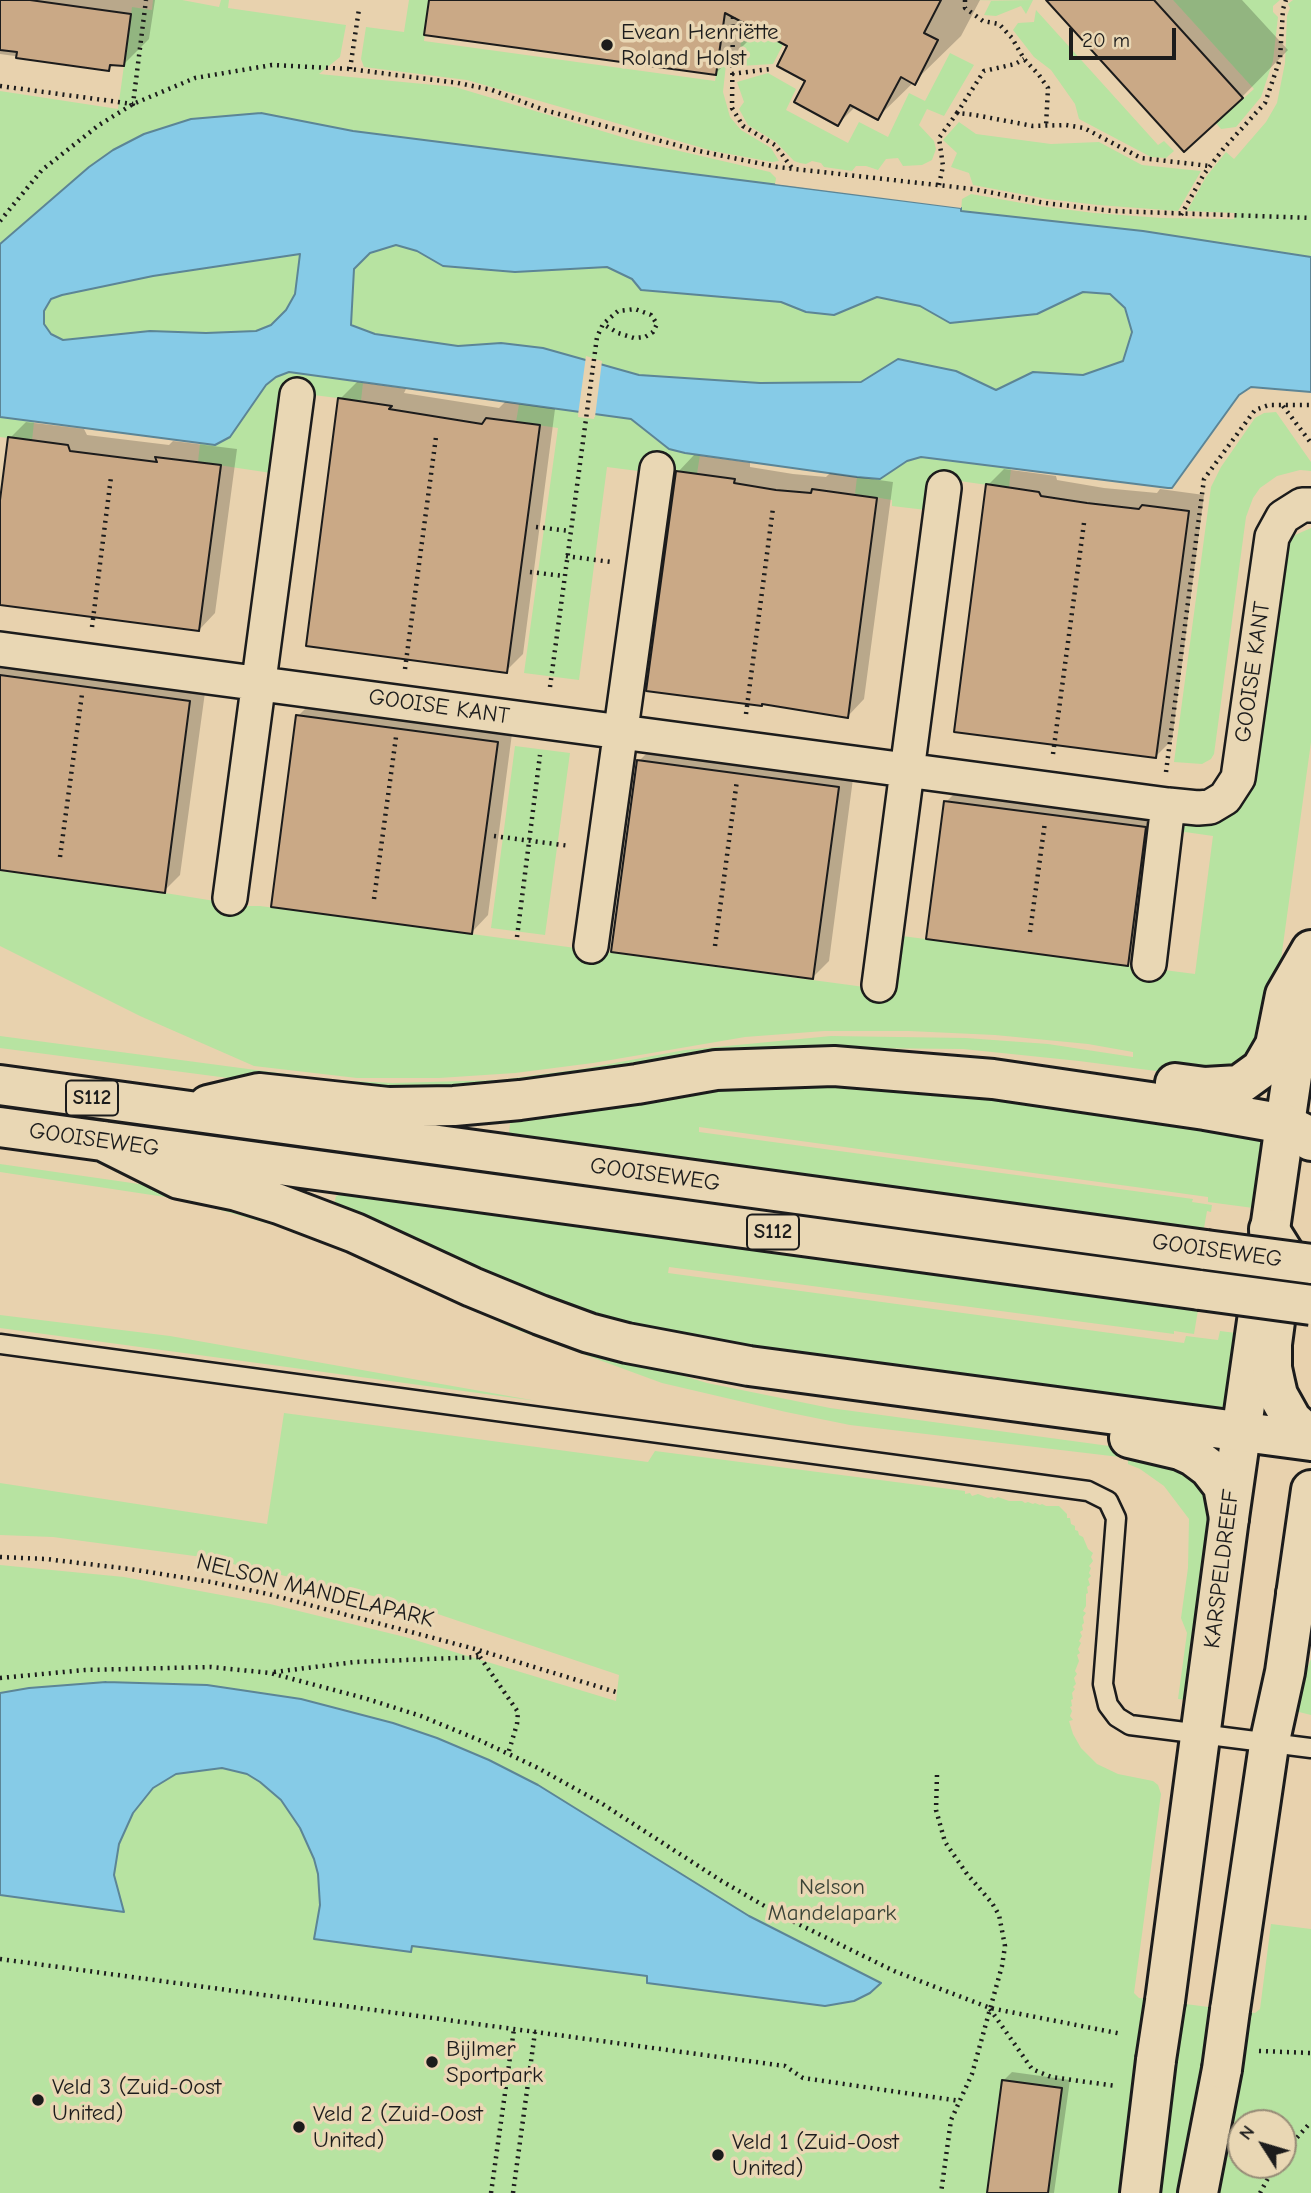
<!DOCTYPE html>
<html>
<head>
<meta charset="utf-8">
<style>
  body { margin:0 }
  #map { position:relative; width:1311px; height:2193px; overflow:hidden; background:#e8d2ae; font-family:"Comic Neue",sans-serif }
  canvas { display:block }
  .north { position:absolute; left:1227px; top:2109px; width:70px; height:70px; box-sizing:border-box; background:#e9d7b4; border:2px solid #978c77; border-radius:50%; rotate:307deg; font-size:19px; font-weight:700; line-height:28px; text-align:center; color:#1c1c1c }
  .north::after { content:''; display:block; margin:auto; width:24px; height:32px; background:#1c1c1c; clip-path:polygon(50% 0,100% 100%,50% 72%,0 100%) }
  .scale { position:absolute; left:1069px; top:28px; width:107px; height:32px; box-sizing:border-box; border:4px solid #1c1c1c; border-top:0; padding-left:9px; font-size:21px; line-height:24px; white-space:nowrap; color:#1c1c1c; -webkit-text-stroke:5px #e9d7b4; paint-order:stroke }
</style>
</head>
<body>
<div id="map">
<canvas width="1311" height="2193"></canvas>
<div class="north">N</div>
<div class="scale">20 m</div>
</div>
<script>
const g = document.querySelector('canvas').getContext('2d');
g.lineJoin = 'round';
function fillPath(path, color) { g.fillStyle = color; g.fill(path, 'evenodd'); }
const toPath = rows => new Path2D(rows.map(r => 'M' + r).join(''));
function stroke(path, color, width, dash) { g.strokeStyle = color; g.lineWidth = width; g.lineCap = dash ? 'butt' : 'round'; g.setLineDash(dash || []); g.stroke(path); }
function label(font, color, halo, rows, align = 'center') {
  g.font = font + ' "Comic Neue",sans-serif'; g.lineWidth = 7; g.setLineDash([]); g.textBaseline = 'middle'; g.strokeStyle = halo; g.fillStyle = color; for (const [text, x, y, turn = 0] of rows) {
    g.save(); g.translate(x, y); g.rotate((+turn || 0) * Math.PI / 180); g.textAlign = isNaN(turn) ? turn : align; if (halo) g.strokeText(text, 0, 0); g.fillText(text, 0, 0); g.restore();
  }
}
const green = toPath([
  [153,0,182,0,219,7,221,0,229,0,228,8,346,25,340,57,319,74,455,87,632,140,770,172,776,178,775,186,353,131,261,113,191,119,144,134,113,150,89,167,0,244,0,91,118,109,132,7,152,10],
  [409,0,429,0,424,41,715,81,720,54,727,55,723,92,730,117,741,130,771,148,779,161,772,162,713,151,467,80,364,67,361,59,366,27,404,32],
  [758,0,795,21,773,64,740,66,741,33],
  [1033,0,1026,14,1021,6,996,16,984,15,991,1,972,1],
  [1173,0,1280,0,1273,6,1273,12,1278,17,1273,61,1261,97,1236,127,1221,129,1216,123,1254,89],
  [1293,0,1311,0,1311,257,1143,231,961,211,962,199,971,194,1039,206,1094,213,1161,218,1234,219,1235,213,1187,211,1206,177,1226,152,1234,159,1266,122,1277,103,1285,63,1287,16,1290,8,1288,4],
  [1036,10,1158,145,1164,141,1174,151,1166,158,1151,157,1079,119,1075,104,1051,70,1034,57,1013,30,1018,23,1034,22],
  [950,53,974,65,944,116,927,109,919,125,934,141,936,149,932,160,922,165,903,166,898,158,886,159,878,170,866,166,856,166,852,171,824,167,821,163,812,161,806,164,800,163,794,161,776,142,748,125,739,109,744,102,737,82,768,73,796,89,786,110,848,143,859,122,888,137,909,93,925,101],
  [959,122,976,134,1051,144,1099,142,1142,165,1201,171,1178,211,1098,205,1047,199,973,185,969,173,951,167,957,153,943,140],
  [396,245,417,251,443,266,515,272,608,267,632,279,641,290,781,302,806,312,834,315,877,297,920,306,950,323,1037,314,1083,292,1111,294,1125,308,1132,332,1124,361,1083,375,1033,372,996,390,956,371,899,359,861,382,760,383,639,375,543,348,501,343,458,346,375,334,351,325,354,269,370,253],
  [301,254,295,294,286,310,271,325,256,331,206,333,150,331,63,340,51,333,44,324,44,311,51,299,62,295,153,276],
  [289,372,363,383,361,401,282,391,271,473,198,462,200,443,215,445,230,437,266,385,276,377],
  [519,404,579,411,578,417,594,419,595,414,631,419,656,440,685,453,700,455,697,474,639,466,638,471,607,467,579,680,524,673,558,428,516,422],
  [1276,412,1311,462,1311,471,1300,470,1277,476,1260,488,1253,498,1246,517,1214,754,1211,759,1202,764,1174,762,1211,487,1221,467,1255,418,1264,413],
  [0,417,34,422,32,441,0,437],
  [921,457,1011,468,1009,488,931,477,926,510,892,506,892,500,855,494,857,477,880,479,907,461],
  [1311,528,1311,742,1274,1010,1265,1035,1243,1060,1224,1070,1187,1075,1079,1061,963,1049,855,1048,805,1050,471,1093,266,1083,0,1048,0,1036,331,1080,393,1083,500,1080,582,1069,685,1050,831,1036,966,1038,1048,1044,1133,1057,1133,1052,1088,1044,995,1035,909,1031,824,1031,745,1037,593,1063,515,1073,439,1078,357,1078,254,1066,140,1016,0,946,0,871,165,893,246,906,260,906,331,915,894,991,902,936,1195,974,1213,836,1185,832,1182,834,1182,829,1189,823,1219,820,1226,817,1240,807,1250,791,1287,545,1295,535],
  [515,746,570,753,545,935,491,928],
  [872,1079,1269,1135,1261,1209,1208,1202,1208,1197,699,1127,699,1132,1193,1199,1192,1202,1212,1205,1211,1212,1207,1211,1204,1228,1200,1229,695,1161,514,1135,509,1132,511,1116,650,1090],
  [0,1164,146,1185,226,1203,314,1228,368,1247,467,1297,539,1328,614,1355,707,1383,830,1408,1146,1451,1167,1457,1194,1477,1208,1501,1212,1518,1211,1575,1195,1701,1178,1699,1187,1633,1181,1618,1188,1568,1189,1519,1164,1486,1140,1469,1128,1464,1128,1458,850,1425,786,1412,662,1383,512,1328,353,1252,298,1232,185,1200,0,1172],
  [341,1194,1198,1310,1194,1334,1174,1331,1174,1334,669,1267,668,1273,1184,1343,1186,1336,1218,1340,1220,1331,1244,1334,1232,1416,765,1358,559,1310,334,1205,336,1196],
  [0,1315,170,1336,537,1401,0,1328],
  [284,1413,648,1462,655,1451,965,1491,965,1494,970,1493,972,1496,978,1494,988,1498,992,1497,994,1499,998,1497,1009,1501,1022,1501,1025,1503,1028,1502,1033,1504,1035,1503,1040,1505,1042,1504,1046,1506,1059,1506,1067,1514,1067,1518,1070,1518,1071,1524,1075,1526,1075,1530,1078,1531,1079,1535,1083,1537,1088,1549,1093,1553,1091,1557,1093,1561,1089,1566,1091,1568,1089,1573,1091,1576,1088,1579,1090,1585,1087,1587,1088,1593,1086,1594,1086,1606,1083,1611,1086,1613,1083,1617,1084,1623,1082,1625,1083,1630,1080,1632,1082,1636,1079,1641,1081,1643,1078,1649,1080,1653,1077,1655,1079,1661,1075,1671,1077,1674,1074,1678,1076,1684,1073,1687,1075,1689,1072,1693,1073,1699,1071,1700,1072,1706,1070,1707,1072,1711,1070,1716,1073,1720,1069,1721,1073,1734,1081,1748,1097,1764,1118,1774,1153,1781,1158,1785,1161,1794,1134,1993,1139,1998,1255,2013,1260,2009,1271,1924,1311,1929,1311,2193,0,2193,0,1565,124,1577,270,1604,405,1637,616,1701,619,1675,408,1604,202,1557,53,1537,0,1535,0,1483,267,1524],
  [1241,2123,1283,2123,1283,2165,1241,2165],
  [1311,1659,1311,1715,1291,1710]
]);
const water = toPath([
  [261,113,353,131,961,208,961,211,1143,231,1311,257,1311,392,1251,387,1239,395,1172,488,1168,488,921,457,907,461,880,479,857,477,685,453,669,449,631,419,289,372,276,377,266,385,230,437,215,445,0,417,0,244,89,167,113,150,144,134,191,119,261,113],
  [396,245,417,251,443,266,515,272,607,267,632,279,641,290,781,302,806,312,834,315,877,297,920,306,950,323,1037,314,1083,292,1110,294,1125,308,1132,332,1123,361,1083,375,1033,372,996,390,956,371,898,359,861,382,760,383,639,375,543,348,501,343,458,346,375,334,351,325,354,269,370,253,396,245],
  [300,254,295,294,286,310,271,325,256,331,206,333,150,331,63,340,51,334,44,324,44,311,51,299,62,295,153,276,300,254],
  [106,1682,207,1685,301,1699,393,1723,437,1738,489,1760,538,1785,749,1916,881,1983,870,1993,854,2001,825,2006,647,1983,647,1976,412,1946,411,1952,314,1939,320,1905,318,1874,314,1859,300,1828,281,1800,260,1782,247,1774,222,1768,176,1774,153,1788,133,1813,119,1844,114,1875,124,1912,0,1895,0,1693,29,1688,106,1682]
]);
const pier = toPath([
  [776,181,961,205,961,208,775,184],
  [586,356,602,361,595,417,578,415]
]);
const shadow = toPath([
  [0,0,155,0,149,39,123,65,114,63,109,69,0,54],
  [431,0,980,0,961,36,878,117,856,106,838,124,808,81,790,46,760,29,716,73],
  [1048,0,1242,0,1288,50,1242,97],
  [357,382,406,389,404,393,499,408,505,402,555,409,523,654,506,671,340,399],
  [26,422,84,429,87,435,169,445,173,441,237,449,215,613,199,630,0,603,0,513,10,438],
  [694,455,750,463,750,467,793,474,826,477,830,473,893,482,864,699,848,716,678,472],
  [1004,469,1056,476,1057,480,1104,488,1157,493,1160,489,1204,495,1172,740,1155,757,988,485],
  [0,657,206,685,180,875,164,891,0,869],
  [315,699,513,726,488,915,472,932,298,716],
  [655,745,854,771,829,961,813,977,639,761],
  [963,785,1161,811,1144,948,1128,964,946,802],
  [1012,2072,1070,2080,1054,2193,988,2193,1004,2080]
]);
const building = toPath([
  [0,0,30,0,131,14,124,66,110,65,109,71,16,58,17,52,0,50,0,0],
  [429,0,941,0,924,33,938,40,915,85,901,77,878,120,850,105,838,126,794,102,805,81,777,66,787,46,725,13,716,75,424,35,429,0],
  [1046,0,1154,0,1243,98,1184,152,1046,0],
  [338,398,392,406,389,409,482,424,486,418,540,425,507,673,306,646,338,398],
  [8,437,68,445,70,451,157,462,155,457,221,465,199,631,0,605,0,500,8,437],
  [676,471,735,479,734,483,776,490,811,493,812,489,877,498,848,718,762,704,762,706,646,691,676,471],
  [986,484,1039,492,1041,496,1087,503,1139,509,1142,505,1189,511,1156,758,954,732,986,484],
  [0,675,190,701,165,893,0,870,0,675],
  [296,715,498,742,472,934,271,907,296,715],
  [637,760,839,787,813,979,611,952,637,760],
  [944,801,1146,827,1128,966,926,939,944,801],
  [1002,2080,1062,2088,1048,2193,987,2193,1002,2080]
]);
const path = toPath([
  [965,0,965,8,983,21,999,24,1012,38,1024,59,1039,75,1048,88,1046,126],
  [733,17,732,108,743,126,775,145,792,168],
  [350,69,359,9],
  [732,74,770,69],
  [0,86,133,104,146,0],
  [957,113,984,71,1015,64,1024,59],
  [939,185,943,166,939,138,957,113,975,115,1033,126,1066,125,1084,128,1141,158,1210,166],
  [1181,215,1204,174,1224,148,1265,103,1280,59,1283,9,1286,0],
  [0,221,42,170,99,125,133,104,195,78,272,65,350,69,458,83,492,90,544,110,699,151,777,167,973,189,1045,203,1113,211,1311,218],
  [1283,406,1311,443],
  [536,527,570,531],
  [566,556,611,562],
  [530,572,564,576],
  [92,627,111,477],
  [405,669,436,437],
  [550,687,597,337,603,324,618,311,635,309,651,315,657,324,653,332,645,337,634,338,618,333,603,324],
  [746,714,773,508],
  [1053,754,1084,523],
  [1166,772,1204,479,1255,410,1269,405,1311,405],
  [494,836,570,846],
  [60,857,82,694],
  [374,899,396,737],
  [1030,932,1045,822],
  [517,937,540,755],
  [715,946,737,780],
  [0,1557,46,1559,130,1569,211,1582,268,1594,475,1649,616,1692],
  [480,1657,518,1712,517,1724,508,1754],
  [274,1672,355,1662,480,1657,475,1649],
  [0,1678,85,1670,211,1667,270,1673,364,1698,421,1716,479,1740,536,1767,601,1803,720,1880,780,1915,894,1971,990,2008,1122,2034],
  [937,1775,936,1810,945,1842,967,1874,992,1903,999,1915,1005,1946,1002,1966,972,2074,951,2120,941,2193],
  [0,1959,785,2066,803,2078,960,2101],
  [990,2009,1032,2069,1051,2077,1116,2086],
  [1259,2051,1311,2053],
  [1283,2153,1311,2122],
  [491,2193,514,2029],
  [513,2193,535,2032],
  [1260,2193,1275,2165]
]);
const service = toPath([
  [0,1344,1088,1491,1108,1501,1116,1518,1103,1684,1108,1705,1117,1717,1130,1725,1311,1748]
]);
const minor = toPath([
  [0,649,1168,805,1198,808,1210,807,1225,798,1238,778,1272,537,1283,517,1302,505,1311,505],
  [230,898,297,395],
  [591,946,657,469],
  [1149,964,1168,805],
  [879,985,944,488]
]);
const tertiary = toPath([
  [1285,1124,1309,960]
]);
const secondary = toPath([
  [1165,2001,1229,1518,1285,1124],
  [1230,2010,1269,1745,1285,1672,1311,1490],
  [1140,2193,1156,2060],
  [1198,2193,1222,2069]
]);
const trunk = toPath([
  [1175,1083,1205,1087,1239,1085,1261,1069,1275,1045,1285,995,1311,950],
  [0,1085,1206,1250],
  [208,1105,259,1093,388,1107,454,1106,520,1100,637,1084,716,1070,834,1066,993,1079,1205,1110,1285,1124,1303,1133,1311,1141],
  [0,1127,1200,1290],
  [103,1141,179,1179,237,1191,279,1204,355,1233,472,1287,540,1315,589,1333,627,1343,749,1366,1311,1441],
  [1269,1229,1284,1253,1272,1344,1272,1368,1275,1382,1278,1395,1292,1420,1311,1437],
  [1129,1438,1180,1450,1193,1456,1209,1468,1223,1486,1229,1518],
  [1296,1594,1311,1573]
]);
const secondaryBridge = toPath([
  [1156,2060,1165,2001],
  [1222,2069,1230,2010]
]);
const trunkBridge = toPath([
  [1206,1250,1311,1264],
  [1200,1290,1311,1305]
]);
const markers = [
  [607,45,7,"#1c1c1c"],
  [432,2062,7,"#1c1c1c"],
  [38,2100,7,"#1c1c1c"],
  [299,2127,7,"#1c1c1c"],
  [718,2155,7,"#1c1c1c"]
];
const shields = [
  [92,1098,52],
  [773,1232,52]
];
const shieldNames = [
  ["S112",92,1098],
  ["S112",773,1232]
];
const poiNames = [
  ["Evean Henriëtte",621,32],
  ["Roland Holst",621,58],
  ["Bijlmer",446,2049],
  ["Sportpark",446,2075],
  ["Veld 3 (Zuid-Oost",52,2087],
  ["United)",52,2113],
  ["Veld 2 (Zuid-Oost",313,2114],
  ["United)",313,2140],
  ["Veld 1 (Zuid-Oost",732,2142],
  ["United)",732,2168]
];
const streetNames = [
  ["GOOISE KANT",1253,672,-82],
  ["GOOISE KANT",439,707,8],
  ["GOOISEWEG",94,1140,8],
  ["GOOISEWEG",655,1175,8],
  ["GOOISEWEG",1217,1251,8],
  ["KARSPELDREEF",1222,1569,-83],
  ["NELSON MANDELAPARK",315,1591,14]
];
const parkNames = [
  ["Nelson",832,1887],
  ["Mandelapark",832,1913]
];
fillPath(green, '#b7e3a1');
fillPath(water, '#86cbe7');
stroke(water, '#5c8596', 2);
fillPath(pier, '#e8d2ae');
fillPath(shadow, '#0003');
fillPath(building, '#caa986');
stroke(building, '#1c1c1c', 2);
stroke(service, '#1c1c1c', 23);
stroke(minor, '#1c1c1c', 38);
stroke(tertiary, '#1c1c1c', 44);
stroke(secondary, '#1c1c1c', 44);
stroke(trunk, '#1c1c1c', 44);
stroke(path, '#1c1c1c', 4.5, [2, 5]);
stroke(service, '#e9d7b4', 18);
stroke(minor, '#e9d7b4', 33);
stroke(tertiary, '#e9d7b4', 38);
stroke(secondary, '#e9d7b4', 38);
stroke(trunk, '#e9d7b4', 38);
stroke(secondaryBridge, '#1c1c1c', 44, []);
stroke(trunkBridge, '#1c1c1c', 44, []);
stroke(secondaryBridge, '#e9d7b4', 38);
stroke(trunkBridge, '#e9d7b4', 38);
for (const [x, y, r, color] of markers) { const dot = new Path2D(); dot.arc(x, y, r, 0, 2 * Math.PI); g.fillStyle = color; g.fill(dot); stroke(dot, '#e9d7b4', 2.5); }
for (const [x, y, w] of shields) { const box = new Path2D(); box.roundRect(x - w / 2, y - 17.5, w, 35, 5); g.fillStyle = '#e9d7b4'; g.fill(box); stroke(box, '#1c1c1c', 2); }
label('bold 21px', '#1c1c1c', null, shieldNames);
label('23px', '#1c1c1c', '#e9d7b4', poiNames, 'left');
label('23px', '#1c1c1c', '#e9d7b4', streetNames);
label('23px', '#3b4437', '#e9d7b4', parkNames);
</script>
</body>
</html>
